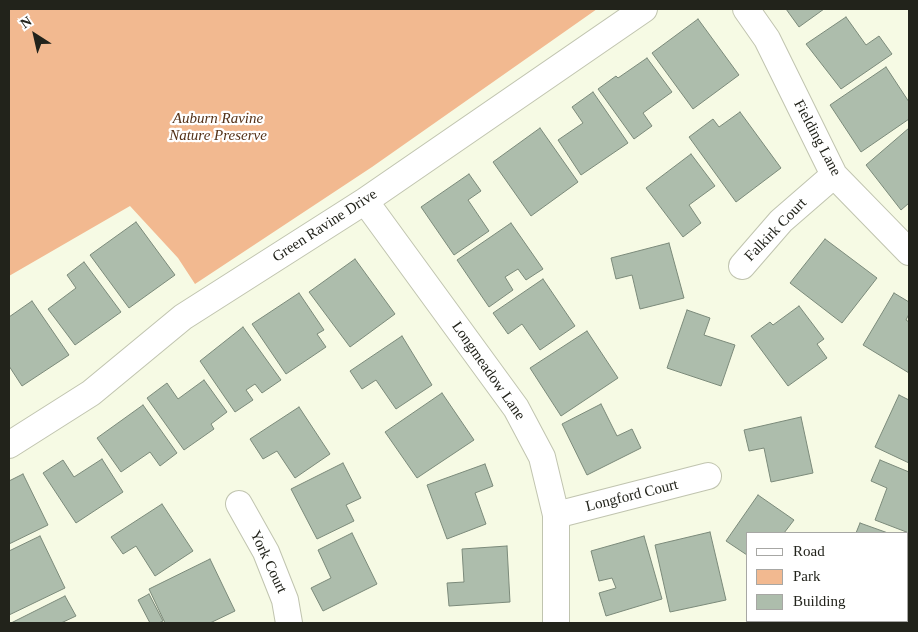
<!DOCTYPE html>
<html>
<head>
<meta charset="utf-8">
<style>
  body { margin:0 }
  #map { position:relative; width:918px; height:632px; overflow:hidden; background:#f6fae4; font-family:"Times New Roman",serif }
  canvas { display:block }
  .frame { position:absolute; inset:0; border:10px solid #22231b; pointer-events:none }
  .legend { position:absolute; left:746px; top:532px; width:162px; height:90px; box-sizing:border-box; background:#fff; border:1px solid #a7a7a4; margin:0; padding:6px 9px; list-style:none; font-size:15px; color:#22231b }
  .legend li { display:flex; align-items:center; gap:10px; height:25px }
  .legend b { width:25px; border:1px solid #a7a7a4 }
  .north { position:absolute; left:10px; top:10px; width:50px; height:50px; -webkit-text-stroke:4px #fff; paint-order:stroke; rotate:325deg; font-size:14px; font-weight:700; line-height:20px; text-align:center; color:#22231b }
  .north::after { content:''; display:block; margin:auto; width:18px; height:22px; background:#22231b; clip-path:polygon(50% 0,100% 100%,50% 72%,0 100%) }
</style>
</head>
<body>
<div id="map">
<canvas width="918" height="632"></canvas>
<div class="frame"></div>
<ul class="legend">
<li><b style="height:6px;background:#fff"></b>Road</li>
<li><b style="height:14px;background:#f2b990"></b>Park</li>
<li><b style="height:14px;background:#adbdac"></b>Building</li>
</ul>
<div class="north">N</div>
</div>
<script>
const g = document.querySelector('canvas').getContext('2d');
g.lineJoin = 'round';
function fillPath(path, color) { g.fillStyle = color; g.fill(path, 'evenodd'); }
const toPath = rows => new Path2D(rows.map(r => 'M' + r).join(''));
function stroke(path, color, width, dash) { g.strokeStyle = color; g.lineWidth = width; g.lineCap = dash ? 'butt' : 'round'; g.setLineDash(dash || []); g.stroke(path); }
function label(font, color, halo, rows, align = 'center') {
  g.font = font + ' "Times New Roman",serif'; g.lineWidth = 4.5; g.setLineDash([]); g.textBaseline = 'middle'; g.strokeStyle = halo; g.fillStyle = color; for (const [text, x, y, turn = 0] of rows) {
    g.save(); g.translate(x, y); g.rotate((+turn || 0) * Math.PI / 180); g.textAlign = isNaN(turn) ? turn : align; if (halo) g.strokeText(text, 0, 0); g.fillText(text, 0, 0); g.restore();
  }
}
const green = toPath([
  [9,9,597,9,372,167,195,284,178,258,130,206,9,276]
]);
const building = toPath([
  [786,9,824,9,799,27,786,9],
  [846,17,866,45,879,36,892,54,841,89,806,44,846,17],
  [698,19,739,75,693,109,652,53,698,19],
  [647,58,672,92,643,113,652,126,634,139,598,89,616,76,618,78,647,58],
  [886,67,909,102,909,119,861,152,830,105,886,67],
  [593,92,628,143,581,175,558,140,583,123,572,107,593,92],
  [740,112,781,168,736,202,689,137,713,119,719,127,740,112],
  [540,128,578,182,531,216,493,162,540,128],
  [909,128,909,203,901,210,866,165,909,128],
  [691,154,715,186,689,205,701,223,683,237,646,188,691,154],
  [469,174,481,191,468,200,489,231,454,255,421,207,469,174],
  [136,222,175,275,129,308,90,255,136,222],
  [511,223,543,269,526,280,518,269,505,277,513,290,489,307,457,260,511,223],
  [825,239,877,278,842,323,790,283,825,239],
  [669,243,684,298,640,309,632,275,616,279,611,258,669,243],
  [355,259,395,314,350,347,309,292,355,259],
  [84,262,121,312,75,345,48,309,76,288,67,275,84,262],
  [543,279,575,326,540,350,522,324,508,334,493,313,543,279],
  [299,293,324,330,317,334,326,347,286,374,252,324,299,293],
  [894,293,909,302,909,314,906,320,909,322,909,373,863,345,894,293],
  [32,301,69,355,22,386,9,366,9,317,32,301],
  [799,306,824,339,817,344,827,358,788,386,751,336,770,322,773,325,799,306],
  [687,310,710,318,704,335,735,345,721,386,667,368,687,310],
  [243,327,281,380,262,393,255,384,246,390,253,400,235,412,200,361,243,327],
  [587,331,618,378,561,416,530,368,587,331],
  [402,336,432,385,396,409,376,380,362,389,350,371,402,336],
  [204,380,227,412,211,424,214,429,184,450,147,398,167,383,178,399,204,380],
  [442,393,474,440,417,478,385,432,442,393],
  [899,395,909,400,909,463,875,447,899,395],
  [601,404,617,436,632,429,641,448,587,475,562,424,601,404],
  [143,405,177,453,160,466,150,452,121,472,97,438,143,405],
  [299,407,330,454,295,478,277,451,263,459,250,439,299,407],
  [801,417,813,473,771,482,764,448,749,451,744,430,801,417],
  [102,459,123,492,76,523,43,473,63,460,74,477,102,459],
  [880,460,909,472,909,533,875,520,887,488,871,481,880,460],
  [343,463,361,498,346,505,354,521,317,539,291,489,343,463],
  [485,464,493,486,475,493,486,524,447,539,427,485,485,464],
  [23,474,48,525,9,544,9,481,23,474],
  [758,495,794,520,784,533,747,533,747,555,726,541,758,495],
  [162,504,193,551,155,576,136,546,123,554,111,537,162,504],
  [860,523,888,533,856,533,860,523],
  [710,532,726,600,670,612,655,545,710,532],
  [352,533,377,584,323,611,311,588,331,578,318,550,352,533],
  [40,536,65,588,9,615,9,551,40,536],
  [644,536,662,599,606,616,599,593,616,588,612,578,599,581,591,551,644,536],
  [507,546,510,602,449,606,447,583,464,582,462,549,507,546],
  [210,559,235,611,210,623,165,623,149,589,210,559],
  [149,594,163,621,159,623,150,623,138,600,149,594],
  [65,596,76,616,61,623,11,623,65,596],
  [822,621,892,621,891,623,821,623,822,621]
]);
const minor = toPath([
  [746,9,767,39,834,175,909,252],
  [365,201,516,408,542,457,556,515,556,623],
  [742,266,781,221,834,175],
  [9,445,91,393,183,317,365,201,644,9],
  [239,504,266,552,285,600,289,623],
  [556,515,708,476]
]);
const parkNames = [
  ["Auburn Ravine",218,119],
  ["Nature Preserve",218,136]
];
const streetNames = [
  ["Fielding Lane",817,138,62],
  ["Green Ravine Drive",325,226,-33],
  ["Falkirk Court",776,230,-46],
  ["Longmeadow Lane",488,371,55],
  ["Longford Court",632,496,-14],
  ["York Court",268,562,65]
];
fillPath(green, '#f2b990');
fillPath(building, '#adbdac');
stroke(building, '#7b8a7a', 1);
stroke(minor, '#c0c4af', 28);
stroke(minor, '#fff', 26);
label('italic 15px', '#533117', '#fff', parkNames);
label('15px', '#22231b', '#fff', streetNames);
</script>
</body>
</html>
